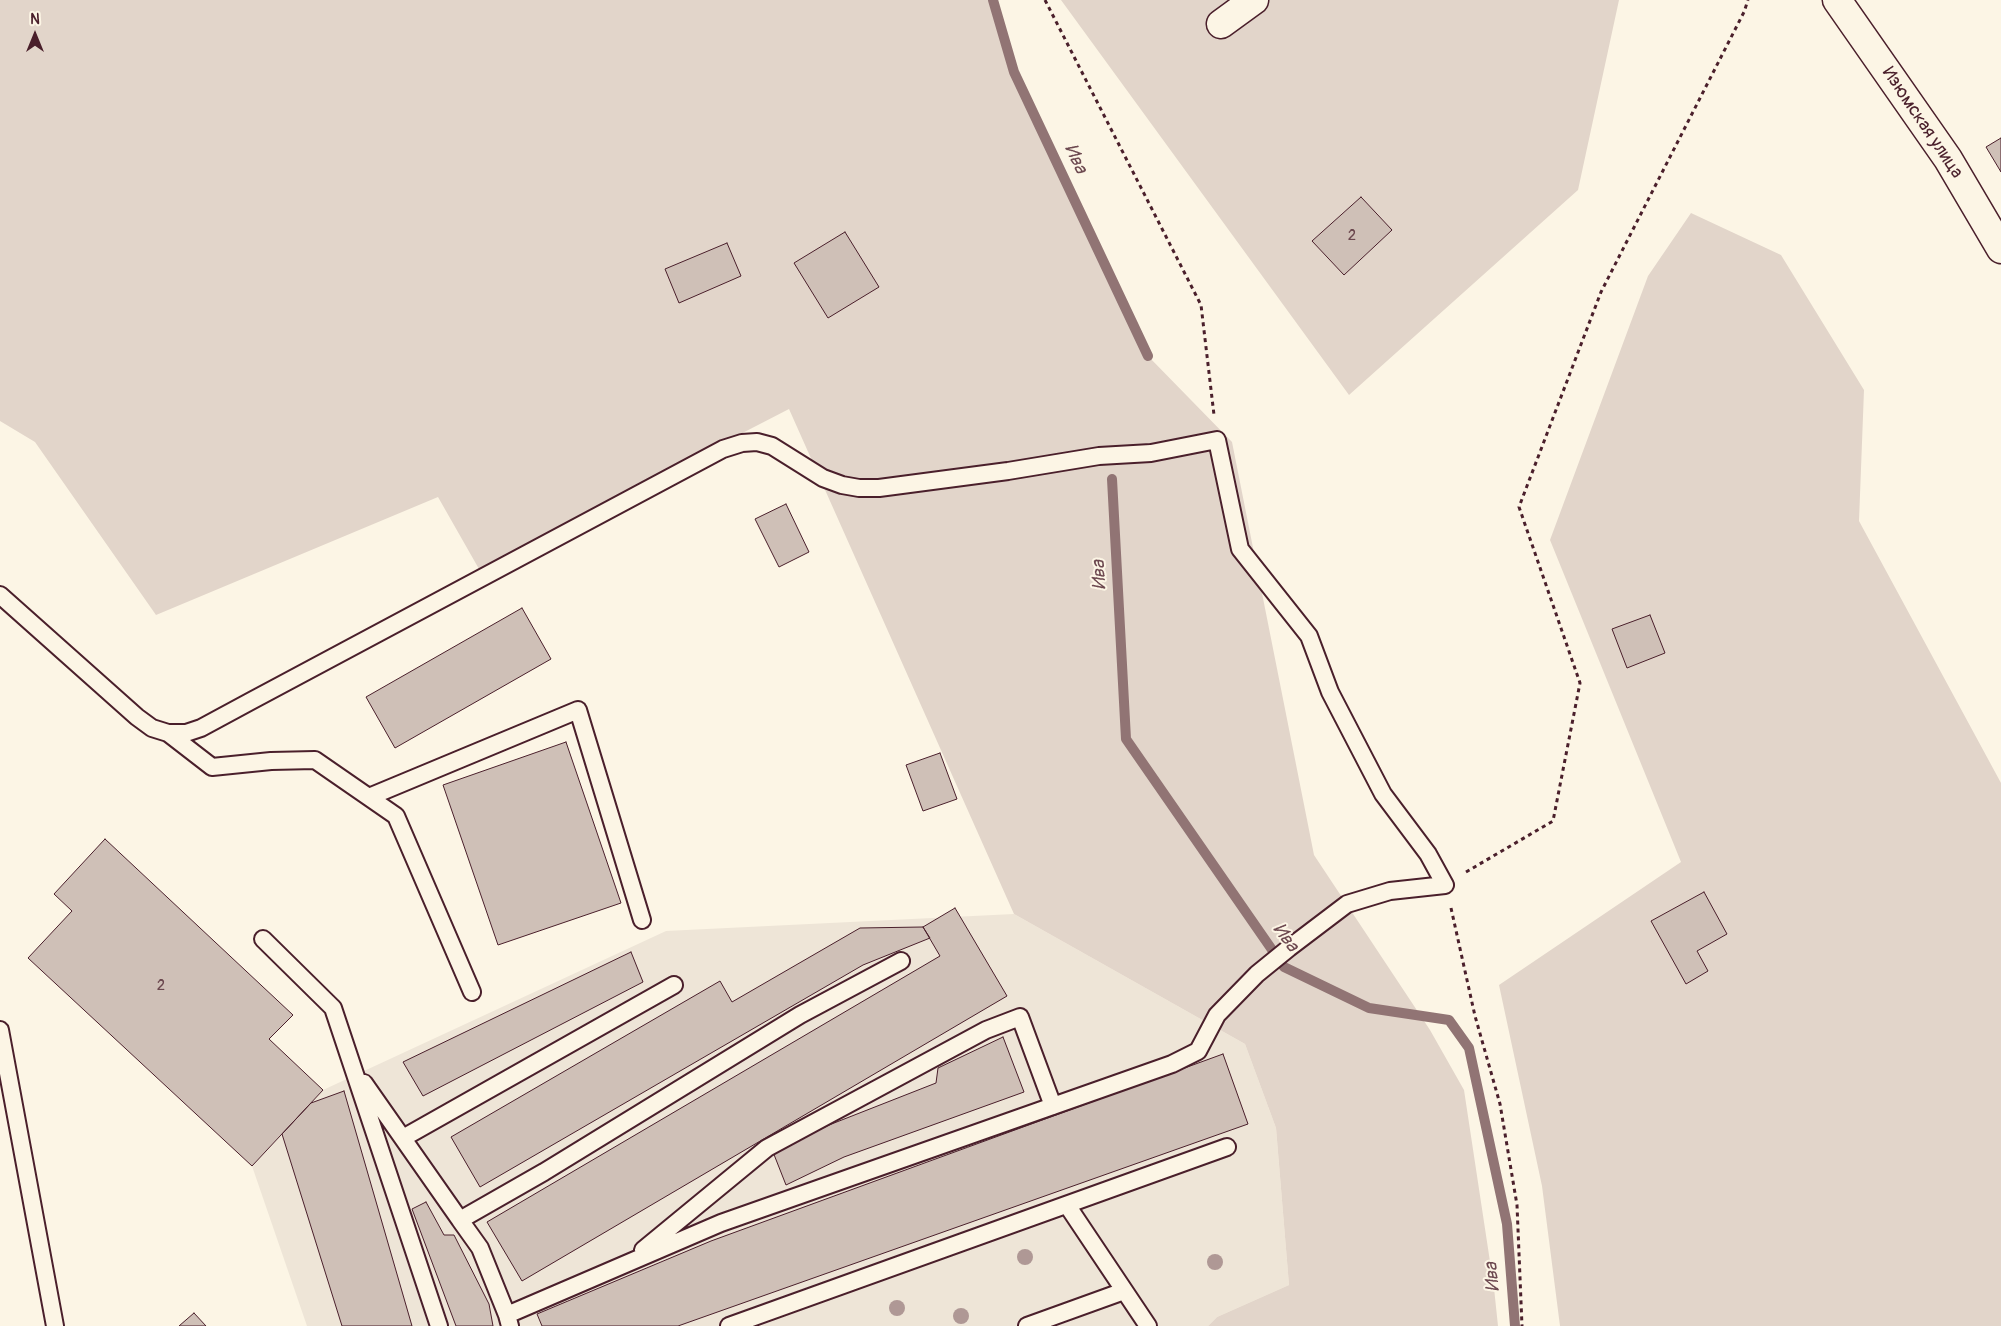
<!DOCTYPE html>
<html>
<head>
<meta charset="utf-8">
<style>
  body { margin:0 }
  #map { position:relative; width:2001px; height:1326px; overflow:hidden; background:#fcf5e5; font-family:Pangolin,sans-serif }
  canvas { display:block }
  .north { position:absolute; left:10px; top:10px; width:50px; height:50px; -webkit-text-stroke:4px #fcf5e5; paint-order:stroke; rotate:0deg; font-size:14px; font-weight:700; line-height:20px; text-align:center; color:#4a1f2b }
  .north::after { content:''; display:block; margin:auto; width:18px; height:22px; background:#4a1f2b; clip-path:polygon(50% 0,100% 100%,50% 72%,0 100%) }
</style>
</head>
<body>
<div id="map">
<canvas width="2001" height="1326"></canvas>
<div class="north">N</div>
</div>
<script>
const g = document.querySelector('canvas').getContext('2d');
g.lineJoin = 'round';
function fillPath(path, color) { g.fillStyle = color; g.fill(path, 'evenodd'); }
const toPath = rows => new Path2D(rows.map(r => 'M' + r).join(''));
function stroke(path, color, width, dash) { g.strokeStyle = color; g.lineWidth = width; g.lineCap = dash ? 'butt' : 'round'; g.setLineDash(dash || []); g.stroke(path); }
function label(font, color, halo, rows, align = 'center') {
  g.font = font + ' Pangolin,sans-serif'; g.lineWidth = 4; g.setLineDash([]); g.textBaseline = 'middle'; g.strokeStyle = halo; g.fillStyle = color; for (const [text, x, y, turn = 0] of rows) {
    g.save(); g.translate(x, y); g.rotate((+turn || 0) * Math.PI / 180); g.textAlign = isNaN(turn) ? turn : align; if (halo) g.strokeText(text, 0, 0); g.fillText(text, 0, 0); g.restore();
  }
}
const built = toPath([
  [1014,914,1245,1044,1276,1128,1289,1285,1217,1317,1208,1326,307,1326,252,1166,323,1090,666,931]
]);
const green = toPath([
  [0,0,993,0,1014,72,1148,356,1232,442,1314,855,1430,1030,1464,1090,1494,1288,1498,1326,1208,1326,1217,1317,1289,1285,1276,1128,1245,1044,1014,914,789,409,479,569,438,497,156,615,35,442,0,421],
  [1061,0,1619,0,1578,190,1349,395],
  [1691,213,1781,255,1864,390,1859,521,2001,783,2001,1326,1560,1326,1542,1186,1499,985,1681,862,1550,540,1648,276]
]);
const stream = toPath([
  [993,0,1014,72,1148,356],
  [1112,479,1126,739,1284,967,1369,1008,1449,1020,1469,1048,1507,1224,1515,1326]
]);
const building = toPath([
  [2001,138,2001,172,1986,147,2001,138],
  [1361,197,1392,230,1344,275,1312,241,1361,197],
  [845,232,879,287,828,318,794,263,845,232],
  [727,243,741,276,679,303,665,269,727,243],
  [786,504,809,552,779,567,755,519,786,504],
  [522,608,551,659,395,748,366,697,522,608],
  [1650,615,1665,653,1627,668,1612,629,1650,615],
  [566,742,621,903,498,945,443,785,566,742],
  [940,753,957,799,923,811,906,765,940,753],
  [105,839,293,1015,269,1039,323,1090,252,1166,28,958,72,911,54,894,105,839],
  [1704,892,1727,934,1697,951,1708,971,1686,984,1651,921,1704,892],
  [955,908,1007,996,522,1281,487,1222,940,956,923,927,955,908],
  [923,927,930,938,863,965,480,1187,451,1137,720,981,732,1002,860,928,923,927],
  [631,952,643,982,423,1096,403,1062,631,952],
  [1003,1037,1024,1092,844,1157,786,1185,773,1152,829,1125,936,1083,938,1068,1003,1037],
  [1223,1054,1248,1124,678,1326,542,1326,537,1314,711,1241,1223,1054],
  [344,1091,412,1326,342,1326,282,1134,311,1103,344,1091],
  [426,1202,444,1235,454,1235,489,1304,493,1326,456,1326,412,1209,426,1202],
  [194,1313,206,1326,179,1326,194,1313]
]);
const path = toPath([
  [1045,0,1201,305,1214,415],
  [1466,872,1553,821,1580,683,1519,507,1601,292,1744,12,1748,0],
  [1451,908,1475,1016,1500,1104,1517,1205,1522,1326]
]);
const lane = toPath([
  [0,595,137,717,152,728,168,733,186,733,201,728,251,701,723,449,742,443,757,442,772,446,823,478,842,485,859,488,879,488,1008,471,1099,456,1151,453,1217,440,1240,549,1309,636,1330,692,1383,794,1428,854,1445,885,1390,891,1347,904,1289,948,1257,974,1217,1015,1198,1051,1172,1064,721,1223,507,1315,510,1326],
  [168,733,212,767,271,761,315,760,396,816,472,992],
  [369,797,578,710,642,920],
  [263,939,333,1008,439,1326],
  [0,1030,55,1326],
  [364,1083,460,1220],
  [403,1138,674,985],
  [1067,1205,1148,1326],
  [643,1250,767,1148,986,1030,1020,1017,1053,1106],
  [507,1315,480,1248,460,1220,544,1172,800,1015,901,961],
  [729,1326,1227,1147],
  [1027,1326,1124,1291]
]);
const street = toPath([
  [1837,0,1948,159,2001,249],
  [1221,24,1254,0]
]);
const trees = [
  [1025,1257],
  [1215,1262],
  [897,1308],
  [961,1316]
];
const numberNames = [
  ["2",1352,236],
  ["2",161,986]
];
const streetNames = [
  ["Изюмская улица",1922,123,56]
];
const waterNames = [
  ["Ива",1075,159,65],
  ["Ива",1100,575,-93],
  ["Ива",1285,938,54],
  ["Ива",1493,1277,-95]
];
fillPath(built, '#eee5d7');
fillPath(green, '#e2d5ca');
stroke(stream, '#917474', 10);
fillPath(building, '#cfc0b7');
stroke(building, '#4a1f2b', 1);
stroke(lane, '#4a1f2b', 20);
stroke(street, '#4a1f2b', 31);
stroke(path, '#4a1f2b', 3, [4, 4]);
stroke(lane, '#fcf5e5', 16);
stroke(street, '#fcf5e5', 28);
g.fillStyle = '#af9895';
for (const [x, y] of trees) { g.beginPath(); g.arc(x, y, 8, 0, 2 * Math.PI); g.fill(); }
label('15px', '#6b474e', null, numberNames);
label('18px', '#4a1f2b', '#fcf5e5', streetNames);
label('italic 19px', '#6d4950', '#fcf5e5', waterNames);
</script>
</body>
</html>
